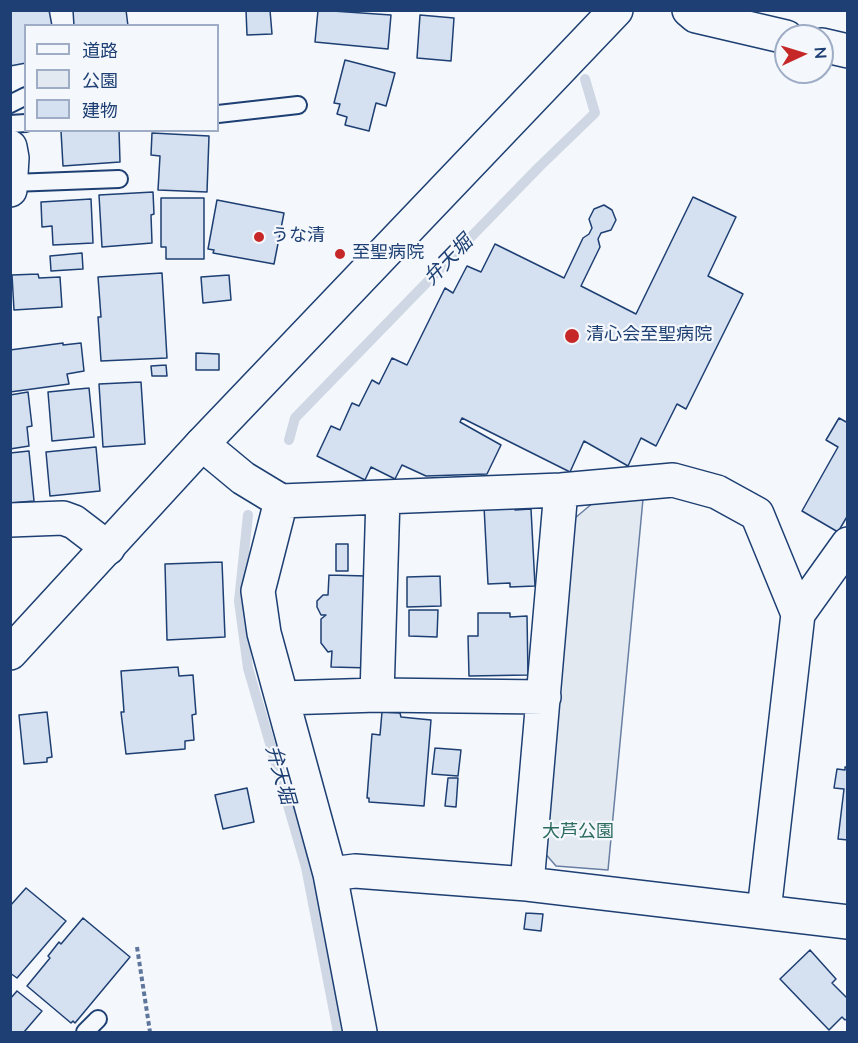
<!DOCTYPE html>
<html>
<head>
<meta charset="utf-8">
<style>
  body { margin:0 }
  #map { position:relative; width:858px; height:1043px; overflow:hidden; background:#f4f7fb; font-family:"Nunito Sans","Noto Sans JP",sans-serif }
  canvas { display:block }
  .frame { position:absolute; inset:0; border:12px solid #1d3f73; pointer-events:none }
  .legend { position:absolute; left:24px; top:24px; width:195px; height:108px; box-sizing:border-box; background:#f4f7fb; border:2px solid #9eadc5; margin:0; padding:8px 10px; list-style:none; font-size:18px; color:#1d3f73 }
  .legend li { display:flex; align-items:center; gap:12px; height:30px }
  .legend b { width:30px; border:2px solid #9eadc5 }
  .north { position:absolute; left:774px; top:24px; width:60px; height:60px; box-sizing:border-box; background:#f4f7fb; border:2px solid #9eadc5; border-radius:50%; rotate:86deg; font-size:16px; font-weight:700; line-height:24px; text-align:center; color:#1d3f73 }
  .north::after { content:''; display:block; margin:auto; width:21px; height:27px; background:#c62828; clip-path:polygon(50% 0,100% 100%,50% 72%,0 100%) }
</style>
</head>
<body>
<div id="map">
<canvas width="858" height="1043"></canvas>
<div class="frame"></div>
<ul class="legend">
<li><b style="height:8px;background:#f4f7fb"></b>道路</li>
<li><b style="height:16px;background:#e3e9f0"></b>公園</li>
<li><b style="height:16px;background:#d5e0f0"></b>建物</li>
</ul>
<div class="north">N</div>
</div>
<script>
const g = document.querySelector('canvas').getContext('2d');
g.lineJoin = 'round';
function fillPath(path, color) { g.fillStyle = color; g.fill(path, 'evenodd'); }
const toPath = rows => new Path2D(rows.map(r => 'M' + r).join(''));
function stroke(path, color, width, dash) { g.strokeStyle = color; g.lineWidth = width; g.lineCap = dash ? 'butt' : 'round'; g.setLineDash(dash || []); g.stroke(path); }
function label(font, color, halo, rows, align = 'center') {
  g.font = font + ' "Nunito Sans","Noto Sans JP",sans-serif'; g.lineWidth = 4.5; g.setLineDash([]); g.textBaseline = 'middle'; g.strokeStyle = halo; g.fillStyle = color; for (const [text, x, y, turn = 0] of rows) {
    g.save(); g.translate(x, y); g.rotate((+turn || 0) * Math.PI / 180); g.textAlign = isNaN(turn) ? turn : align; if (halo) g.strokeText(text, 0, 0); g.fillText(text, 0, 0); g.restore();
  }
}
const green = toPath([
  [600,497,643,499,608,870,556,866,543,851,575,518,600,497]
]);
const stream = toPath([
  [289,440,295,418,539,167,595,113,585,79],
  [248,515,239,601,248,668,306,867,338,1032]
]);
const building = toPath([
  [10,10,49,10,52,26,26,26,26,63,10,66,10,10],
  [73,10,126,10,128,26,74,26,73,10],
  [246,10,270,10,272,34,247,35,246,10],
  [318,10,391,15,388,49,315,42,318,10],
  [420,15,454,18,451,61,417,58,420,15],
  [345,60,395,73,386,106,376,103,369,131,345,125,347,117,337,114,340,104,334,103,345,60],
  [119,130,120,162,63,166,61,131,119,130],
  [152,133,209,136,207,192,158,190,160,156,151,155,152,133],
  [153,192,154,214,151,215,152,243,102,247,99,195,153,192],
  [693,197,736,217,708,276,743,294,686,409,677,404,656,446,641,438,628,466,584,441,570,472,462,418,460,422,501,445,487,474,426,476,402,465,395,479,371,467,365,480,317,456,331,426,340,430,352,403,359,406,372,380,379,384,392,358,407,365,445,288,453,293,467,266,481,272,495,244,564,278,583,238,589,234,592,228,589,219,594,209,604,205,612,210,616,220,611,230,601,233,598,239,600,247,581,286,636,314,693,197],
  [161,198,204,198,204,259,166,259,166,247,161,247,161,198],
  [91,199,93,243,53,245,52,226,42,227,41,202,91,199],
  [217,200,284,213,274,264,213,253,214,250,208,249,217,200],
  [82,253,83,269,51,271,50,256,82,253],
  [162,273,167,358,101,361,98,317,101,317,98,277,162,273],
  [38,274,39,278,60,277,62,307,14,310,12,275,38,274],
  [229,275,231,300,203,303,201,277,229,275],
  [63,343,63,345,81,343,84,371,67,374,69,384,10,392,10,350,63,343],
  [196,353,219,354,219,370,196,370,196,353],
  [166,365,167,376,152,376,151,366,166,365],
  [141,382,145,444,103,447,99,384,141,382],
  [89,388,94,437,52,441,48,392,89,388],
  [28,392,32,426,27,427,29,446,10,449,10,395,28,392],
  [839,418,848,423,848,515,838,532,802,511,838,447,826,440,839,418],
  [96,447,100,491,50,496,46,452,96,447],
  [29,451,34,501,10,503,10,453,29,451],
  [515,504,515,510,531,509,535,586,510,587,510,583,488,584,484,506,515,504],
  [336,544,348,544,348,571,336,571,336,544],
  [222,562,225,637,167,640,165,564,222,562],
  [329,575,366,576,371,668,331,667,332,651,328,652,321,643,321,619,326,615,321,615,317,607,317,601,323,595,328,595,329,575],
  [440,576,441,606,407,607,407,577,440,576],
  [409,610,438,610,437,637,409,636,409,610],
  [478,613,510,613,510,617,527,616,528,675,469,676,468,636,478,636,478,613],
  [178,667,179,676,193,675,196,714,192,715,194,740,185,741,185,749,126,754,121,712,124,712,121,671,178,667],
  [47,712,52,757,47,758,47,762,24,764,19,715,47,712],
  [382,712,400,713,401,717,431,720,424,806,369,802,369,798,367,798,372,734,380,735,382,712],
  [435,748,461,750,458,776,432,774,435,748],
  [845,767,848,767,848,840,838,839,844,789,834,788,837,769,845,770,845,767],
  [448,778,458,778,456,807,445,806,448,778],
  [247,788,254,822,223,829,215,795,247,788],
  [26,888,66,921,17,978,10,973,10,906,26,888],
  [526,913,543,914,541,931,524,929,526,913],
  [83,918,130,957,75,1023,73,1021,71,1023,27,986,50,958,48,956,59,942,61,944,83,918],
  [810,950,836,979,832,983,848,999,848,1018,845,1020,842,1017,829,1030,780,979,810,950],
  [17,991,42,1011,24,1032,10,1032,10,999,17,991]
]);
const path = toPath([
  [137,947,150,1032]
]);
const lane = toPath([
  [10,104,26,96],
  [218,114,298,105],
  [10,124,26,123],
  [12,183,119,179],
  [85,1032,98,1019]
]);
const street = toPath([
  [689,10,696,16,786,37],
  [822,45,848,51],
  [10,147,12,158,10,190],
  [202,444,243,478,281,501,561,490,673,480,717,492,757,514,798,614,764,911],
  [281,501,258,591,264,633,330,874,360,1032],
  [10,520,63,518,74,522,108,548],
  [798,614,848,544],
  [377,695,383,497],
  [283,698,377,695,544,697],
  [330,874,355,871,527,884,848,922],
  [527,884,561,490]
]);
const secondary = toPath([
  [10,653,202,444,616,10]
]);
const markers = [
  [259,237,6,"#c62828"],
  [340,254,6,"#c62828"],
  [572,336,8,"#c62828"]
];
const poiNames = [
  ["うな清",271,237],
  ["至聖病院",352,254],
  ["清心会至聖病院",586,336]
];
const parkNames = [
  ["大芦公園",578,833]
];
const waterNames = [
  ["弁天堀",449,261,-46],
  ["弁天堀",279,775,74]
];
fillPath(green, '#e3e9f0');
stroke(green, '#687fa3', 1.5);
stroke(stream, '#cfd7e4', 10);
fillPath(building, '#d5e0f0');
stroke(building, '#1d3f73', 1.5);
stroke(lane, '#1d3f73', 20);
stroke(street, '#1d3f73', 36);
stroke(secondary, '#1d3f73', 36);
stroke(path, '#5e769c', 4, [4.5, 3]);
stroke(lane, '#f4f7fb', 16);
stroke(street, '#f4f7fb', 33);
stroke(secondary, '#f4f7fb', 33);
for (const [x, y, r, color] of markers) { const dot = new Path2D(); dot.arc(x, y, r, 0, 2 * Math.PI); g.fillStyle = color; g.fill(dot); stroke(dot, '#f4f7fb', 2); }
label('18px', '#1d3f73', '#f4f7fb', poiNames, 'left');
label('18px', '#2c6c60', '#f4f7fb', parkNames);
label('italic 20px', '#1d3f73', '#f4f7fb', waterNames);
</script>
</body>
</html>
